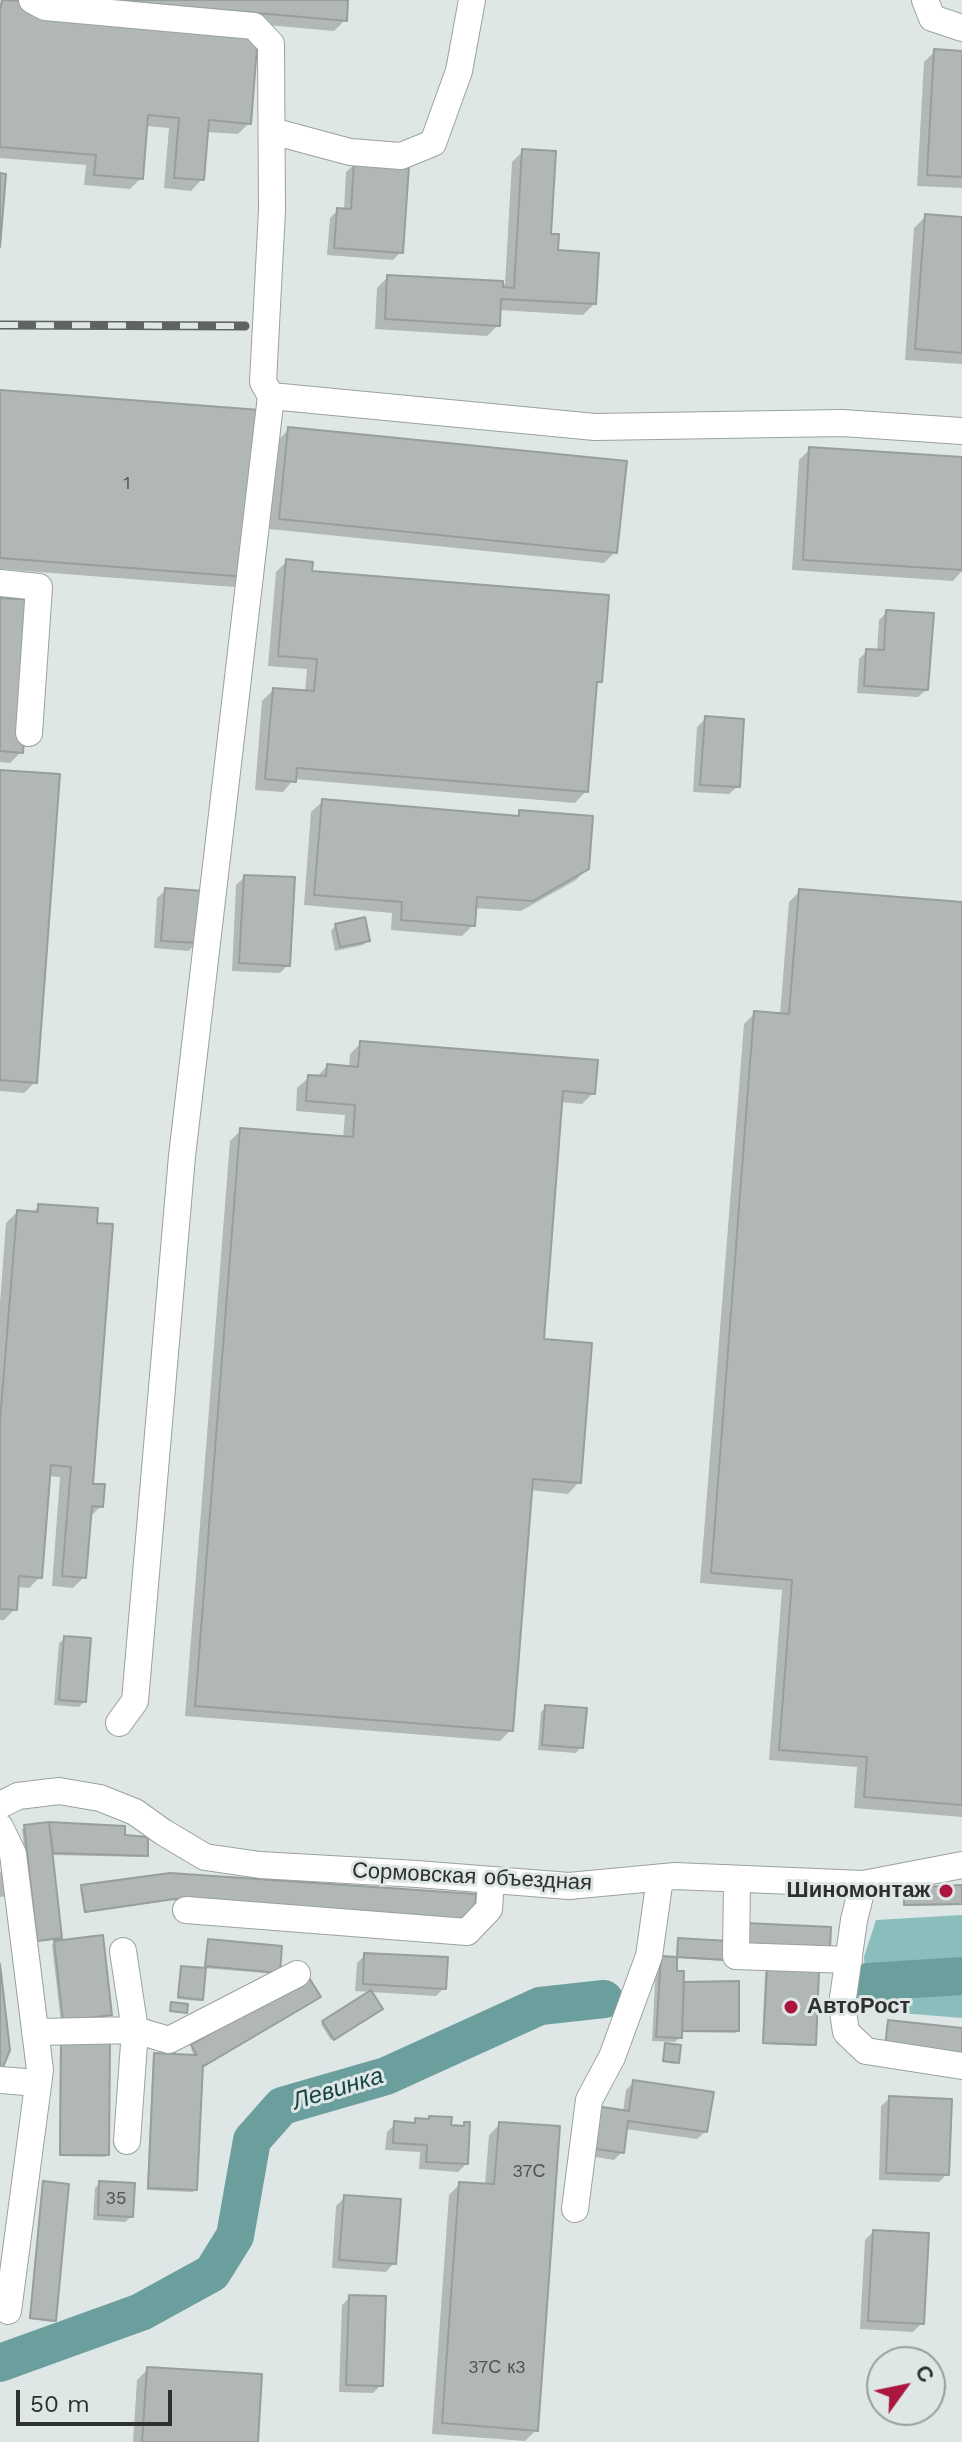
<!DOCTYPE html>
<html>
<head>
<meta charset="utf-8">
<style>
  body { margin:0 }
  #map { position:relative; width:962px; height:2442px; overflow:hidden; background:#dfe6e6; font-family:"Work Sans",sans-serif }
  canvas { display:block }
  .north { position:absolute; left:866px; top:2346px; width:80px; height:80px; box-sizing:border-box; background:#dfe6e6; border:2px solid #989e9e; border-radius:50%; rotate:57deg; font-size:22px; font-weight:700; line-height:32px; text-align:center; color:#2e3131 }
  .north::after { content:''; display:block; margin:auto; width:28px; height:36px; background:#ab163e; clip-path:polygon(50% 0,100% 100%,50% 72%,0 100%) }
  .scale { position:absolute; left:16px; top:2390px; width:156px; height:36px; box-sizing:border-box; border:4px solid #2e3131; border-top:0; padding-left:10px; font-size:24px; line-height:28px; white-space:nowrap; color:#2e3131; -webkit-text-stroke:6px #dfe6e6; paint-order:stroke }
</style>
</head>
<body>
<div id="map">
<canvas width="962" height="2442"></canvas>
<div class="north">С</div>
<div class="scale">50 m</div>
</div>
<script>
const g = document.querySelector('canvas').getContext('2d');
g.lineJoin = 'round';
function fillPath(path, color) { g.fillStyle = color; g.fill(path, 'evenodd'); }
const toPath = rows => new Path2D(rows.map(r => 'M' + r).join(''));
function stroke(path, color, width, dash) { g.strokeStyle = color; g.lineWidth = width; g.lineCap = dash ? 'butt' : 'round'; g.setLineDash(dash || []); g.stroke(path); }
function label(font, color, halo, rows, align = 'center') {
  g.font = font + ' "Work Sans",sans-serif'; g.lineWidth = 6; g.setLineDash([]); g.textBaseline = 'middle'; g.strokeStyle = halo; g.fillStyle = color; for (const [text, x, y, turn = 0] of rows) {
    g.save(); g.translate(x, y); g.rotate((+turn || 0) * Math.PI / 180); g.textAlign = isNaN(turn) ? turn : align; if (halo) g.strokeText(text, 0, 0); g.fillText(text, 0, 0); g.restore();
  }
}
const forest = toPath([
  [962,1915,962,2018,889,2012,866,1988,864,1957,876,1920]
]);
const shadow = toPath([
  [346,0,345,20,334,31,42,5],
  [3,1,25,15,249,123,238,134,206,132,202,179,191,191,164,188,169,128,146,126,141,178,130,189,84,185,86,165,0,158,0,3],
  [935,51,962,53,962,188,917,186,924,62],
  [523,151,549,236,556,252,594,304,583,315,499,310,498,325,487,336,375,329,377,288,388,277,505,284,512,162],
  [355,164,401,252,393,260,327,255,330,218,338,210,344,210,346,172],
  [926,216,962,219,962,364,905,360,914,228],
  [0,392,245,576,234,587,0,569],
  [289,429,615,552,604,563,269,529,278,440],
  [810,449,962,459,962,571,953,581,792,570,799,460],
  [287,561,310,573,600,681,595,687,586,791,575,803,294,779,283,792,255,790,262,701,273,690,305,693,307,669,268,666,276,572],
  [0,600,21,752,10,763,0,762],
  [887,612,927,689,918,697,857,693,859,659,867,651,877,652,879,620],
  [706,718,738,786,729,794,693,792,697,727],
  [0,772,35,1082,24,1093,0,1091],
  [323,801,514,818,520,812,587,868,576,880,521,911,474,908,473,925,462,936,391,930,392,913,304,905,311,812],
  [245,877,288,965,280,973,232,971,236,885],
  [166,890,197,942,189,951,154,948,157,898],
  [800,891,962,904,962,1817,854,1808,857,1767,769,1760,782,1590,700,1583,744,1024,755,1013,780,1015,789,902],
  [336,925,368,940,363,945,335,951,331,931],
  [361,1043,593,1093,582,1104,560,1102,542,1341,579,1482,568,1494,530,1490,511,1730,500,1741,185,1716,230,1141,241,1130,343,1138,345,1115,296,1111,297,1088,309,1077,316,1078,327,1066,349,1068,350,1054],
  [39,1206,91,1485,101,1506,90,1517,84,1577,73,1588,52,1586,60,1477,48,1476,40,1577,29,1588,17,1587,15,1609,4,1620,0,1620,0,1303,6,1223,17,1212,32,1213],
  [65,1638,84,1702,79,1707,54,1705,59,1643],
  [546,1707,581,1747,576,1753,538,1750,541,1712],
  [49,1824,123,1837,146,1855,144,1857,51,1855,60,1937,55,1943,110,2014,108,2016,61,2022,52,1945,58,1939,35,1942,22,1829],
  [6,1871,7,1896,0,1897,0,1872],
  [82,1887,470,1921,171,1900,84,1913,80,1889],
  [962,1887,962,1905,903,1906,903,1892,905,1889],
  [678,1940,725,1959,723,1961,676,1958],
  [209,1941,276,1974,204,1968],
  [365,1955,444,1988,436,1996,355,1991,357,1963],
  [662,1958,682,1984,737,1983,737,2031,735,2033,680,2032,680,2037,675,2042,652,2041,656,1963],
  [182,1968,201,1999,199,2001,177,1999,180,1970],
  [767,1970,814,2044,812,2046,762,2044,765,1973],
  [316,1998,201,2067,195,2190,193,2192,147,2190,153,2057,155,2055,195,2057,191,2049,193,2047],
  [378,2011,331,2040,321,2024,323,2022],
  [62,2043,107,2154,105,2157,59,2156,60,2045],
  [666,2045,677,2062,675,2064,662,2062],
  [634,2082,706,2131,697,2139,625,2129,622,2152,614,2160,583,2155,623,2112,626,2090],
  [890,2098,947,2174,939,2182,879,2180,881,2106],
  [430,2118,449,2127,462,2128,465,2124,466,2164,458,2172,419,2169,420,2152,385,2150,387,2132,395,2124,411,2124,416,2120,427,2121],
  [500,2124,536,2430,525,2441,432,2434,449,2195,460,2184,485,2185,489,2135],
  [44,2183,54,2320,52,2322,29,2319,42,2185],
  [100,2183,131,2217,125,2222,93,2220,95,2188],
  [345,2197,394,2263,386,2272,332,2268,336,2206],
  [873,2232,922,2323,913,2332,860,2329,865,2240],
  [350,2297,381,2385,373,2393,339,2392,342,2305],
  [148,2369,256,2442,133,2442,137,2380]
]);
const river = toPath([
  [868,1982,962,1976],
  [0,2363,141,2312,212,2273,235,2236,252,2140,282,2106,386,2076,540,2006,604,1999]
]);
const building = toPath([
  [2,0,29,1,28,13,258,34,251,124,209,120,204,180,174,178,179,118,148,115,143,179,94,175,96,155,0,147,0,11,2,0],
  [109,0,348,0,347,21,109,0],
  [934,49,962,51,962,177,927,175,934,49],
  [522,149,556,151,551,234,559,234,558,250,599,253,596,304,501,299,500,326,385,319,387,275,503,281,503,287,514,288,522,149],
  [354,162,409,166,403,253,334,248,337,208,351,209,354,162],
  [0,173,6,174,0,247,0,173],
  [925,214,962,217,962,353,915,349,925,214],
  [0,390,260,410,247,577,0,558,0,390],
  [288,427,627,461,617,553,279,519,288,427],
  [809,447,962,457,962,570,803,560,809,447],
  [286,559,313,562,312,571,609,595,602,682,597,682,588,792,297,768,296,782,265,779,273,688,314,691,317,659,278,656,286,559],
  [0,598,34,600,23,753,0,751,0,598],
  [886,610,934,613,928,690,864,686,866,649,884,650,886,610],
  [705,716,744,719,740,787,700,785,705,716],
  [0,770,60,774,37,1083,0,1080,0,770],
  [322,799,519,816,519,810,593,816,589,869,533,901,477,897,475,926,401,920,402,902,314,895,322,799],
  [244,875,295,877,290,966,239,963,244,875],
  [165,888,203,891,199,943,161,941,165,888],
  [799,889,962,902,962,1805,864,1797,867,1757,779,1750,792,1580,711,1573,754,1011,789,1014,799,889],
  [365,917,370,941,340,947,335,924,365,917],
  [360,1041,598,1060,595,1094,563,1091,544,1339,592,1343,581,1483,533,1479,513,1731,195,1706,240,1128,353,1137,355,1105,306,1101,308,1075,326,1076,327,1064,358,1067,360,1041],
  [38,1204,98,1208,97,1223,113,1224,93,1484,105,1484,103,1507,92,1506,86,1578,62,1576,71,1467,51,1465,42,1578,19,1576,17,1610,0,1609,0,1421,17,1210,38,1212,38,1204],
  [64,1636,91,1638,86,1702,59,1700,64,1636],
  [545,1705,587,1708,583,1748,542,1745,545,1705],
  [49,1822,125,1826,125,1835,148,1837,148,1856,53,1853,49,1822],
  [49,1822,62,1938,37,1941,24,1825,49,1822],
  [170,1873,476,1894,474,1920,174,1899,85,1912,81,1885,170,1873],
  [962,1885,962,1904,904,1905,904,1888,962,1885],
  [746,1923,831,1927,830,1950,745,1947,746,1923],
  [103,1935,112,2015,63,2021,54,1941,103,1935],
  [678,1938,728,1941,727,1960,677,1957,678,1938],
  [208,1939,282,1946,280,1973,205,1966,208,1939],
  [364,1953,448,1957,446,1989,363,1984,364,1953],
  [661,1956,677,1957,677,1971,684,1971,682,2038,656,2037,661,1956],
  [0,1964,10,2050,3,2067,0,2067,0,1964],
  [181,1966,206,1968,203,2000,178,1997,181,1966],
  [767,1968,819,1971,816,2045,763,2043,767,1968],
  [308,1976,321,1997,204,2066,203,2065,197,2190,148,2188,154,2053,197,2055,191,2045,308,1976],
  [739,1981,739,2031,682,2031,684,1982,739,1981],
  [371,1990,383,2009,334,2040,322,2021,371,1990],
  [171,2002,188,2004,187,2013,170,2011,171,2002],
  [888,2020,962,2028,962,2054,885,2046,888,2020],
  [61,2041,110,2041,109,2155,60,2155,61,2041],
  [665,2043,681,2045,679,2063,663,2061,665,2043],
  [633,2080,714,2092,707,2132,628,2121,624,2153,590,2148,596,2106,629,2111,633,2080],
  [889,2096,952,2099,949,2175,886,2173,889,2096],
  [429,2116,452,2117,451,2125,464,2126,464,2122,470,2122,468,2164,426,2162,427,2145,393,2143,394,2121,415,2123,415,2118,429,2119,429,2116],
  [499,2122,560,2126,538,2431,442,2423,459,2182,494,2184,499,2122],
  [43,2181,69,2184,56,2321,30,2318,43,2181],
  [99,2181,135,2183,133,2217,98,2215,99,2181],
  [344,2195,401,2199,396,2264,339,2260,344,2195],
  [873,2230,929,2233,924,2324,868,2321,873,2230],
  [349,2295,386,2296,383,2386,346,2385,349,2295],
  [147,2367,262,2374,258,2442,142,2442,147,2367]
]);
const minor = toPath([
  [32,0,45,7,254,26,271,44,272,210,263,382,271,396],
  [925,0,932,18,962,28],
  [272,131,350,152,401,156,433,143,459,71,472,0],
  [0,583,39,587,29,733],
  [119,1723,135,1701,182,1156,271,396,595,427,842,423,962,431],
  [0,1805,18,1796,59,1791,100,1798,135,1812,163,1832,205,1857,260,1865,417,1874,569,1886,675,1876,863,1884,962,1865],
  [0,1827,13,1854,40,2070,8,2311],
  [737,1879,736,1956,849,1960],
  [863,1884,854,1920,842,2005,846,2032,866,2051,962,2066],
  [186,1910,467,1932,489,1909,491,1880],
  [123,1951,135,2030,127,2141],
  [35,2032,135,2030,169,2040,297,1974],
  [0,2080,38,2083],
  [575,2209,589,2100,612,2057,649,1956,660,1878]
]);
const rail = toPath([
  [0,325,245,326]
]);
const markers = [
  [946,1891,8,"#ab163e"],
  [791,2007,8,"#ab163e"]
];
const numberNames = [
  ["1",127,484],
  ["37С",529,2172],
  ["35",116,2199],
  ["37С к3",497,2368]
];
const streetNames = [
  ["Сормовская объездная",472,1877,3]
];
const poiNames = [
  ["Шиномонтаж",930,1891],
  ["АвтоРост",807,2007,"left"]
];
const waterNames = [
  ["Левинка",338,2089,-17]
];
fillPath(forest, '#89bebd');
fillPath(shadow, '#0003');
stroke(river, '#6a9f9e', 38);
fillPath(building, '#b0b7b6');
stroke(building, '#979e9d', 2);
stroke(minor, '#9aa1a1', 28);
stroke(minor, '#fff', 26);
stroke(rail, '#5f6363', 9);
stroke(rail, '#dfe6e6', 6, [18]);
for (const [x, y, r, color] of markers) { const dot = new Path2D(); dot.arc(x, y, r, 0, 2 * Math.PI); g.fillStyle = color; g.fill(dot); stroke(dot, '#dfe6e6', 3); }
label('18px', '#4e5252', null, numberNames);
label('22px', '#2e3131', '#dfe6e6', streetNames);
label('bold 22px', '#2e3131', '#dfe6e6', poiNames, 'right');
label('italic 24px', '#154645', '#dfe6e6', waterNames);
</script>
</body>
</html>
